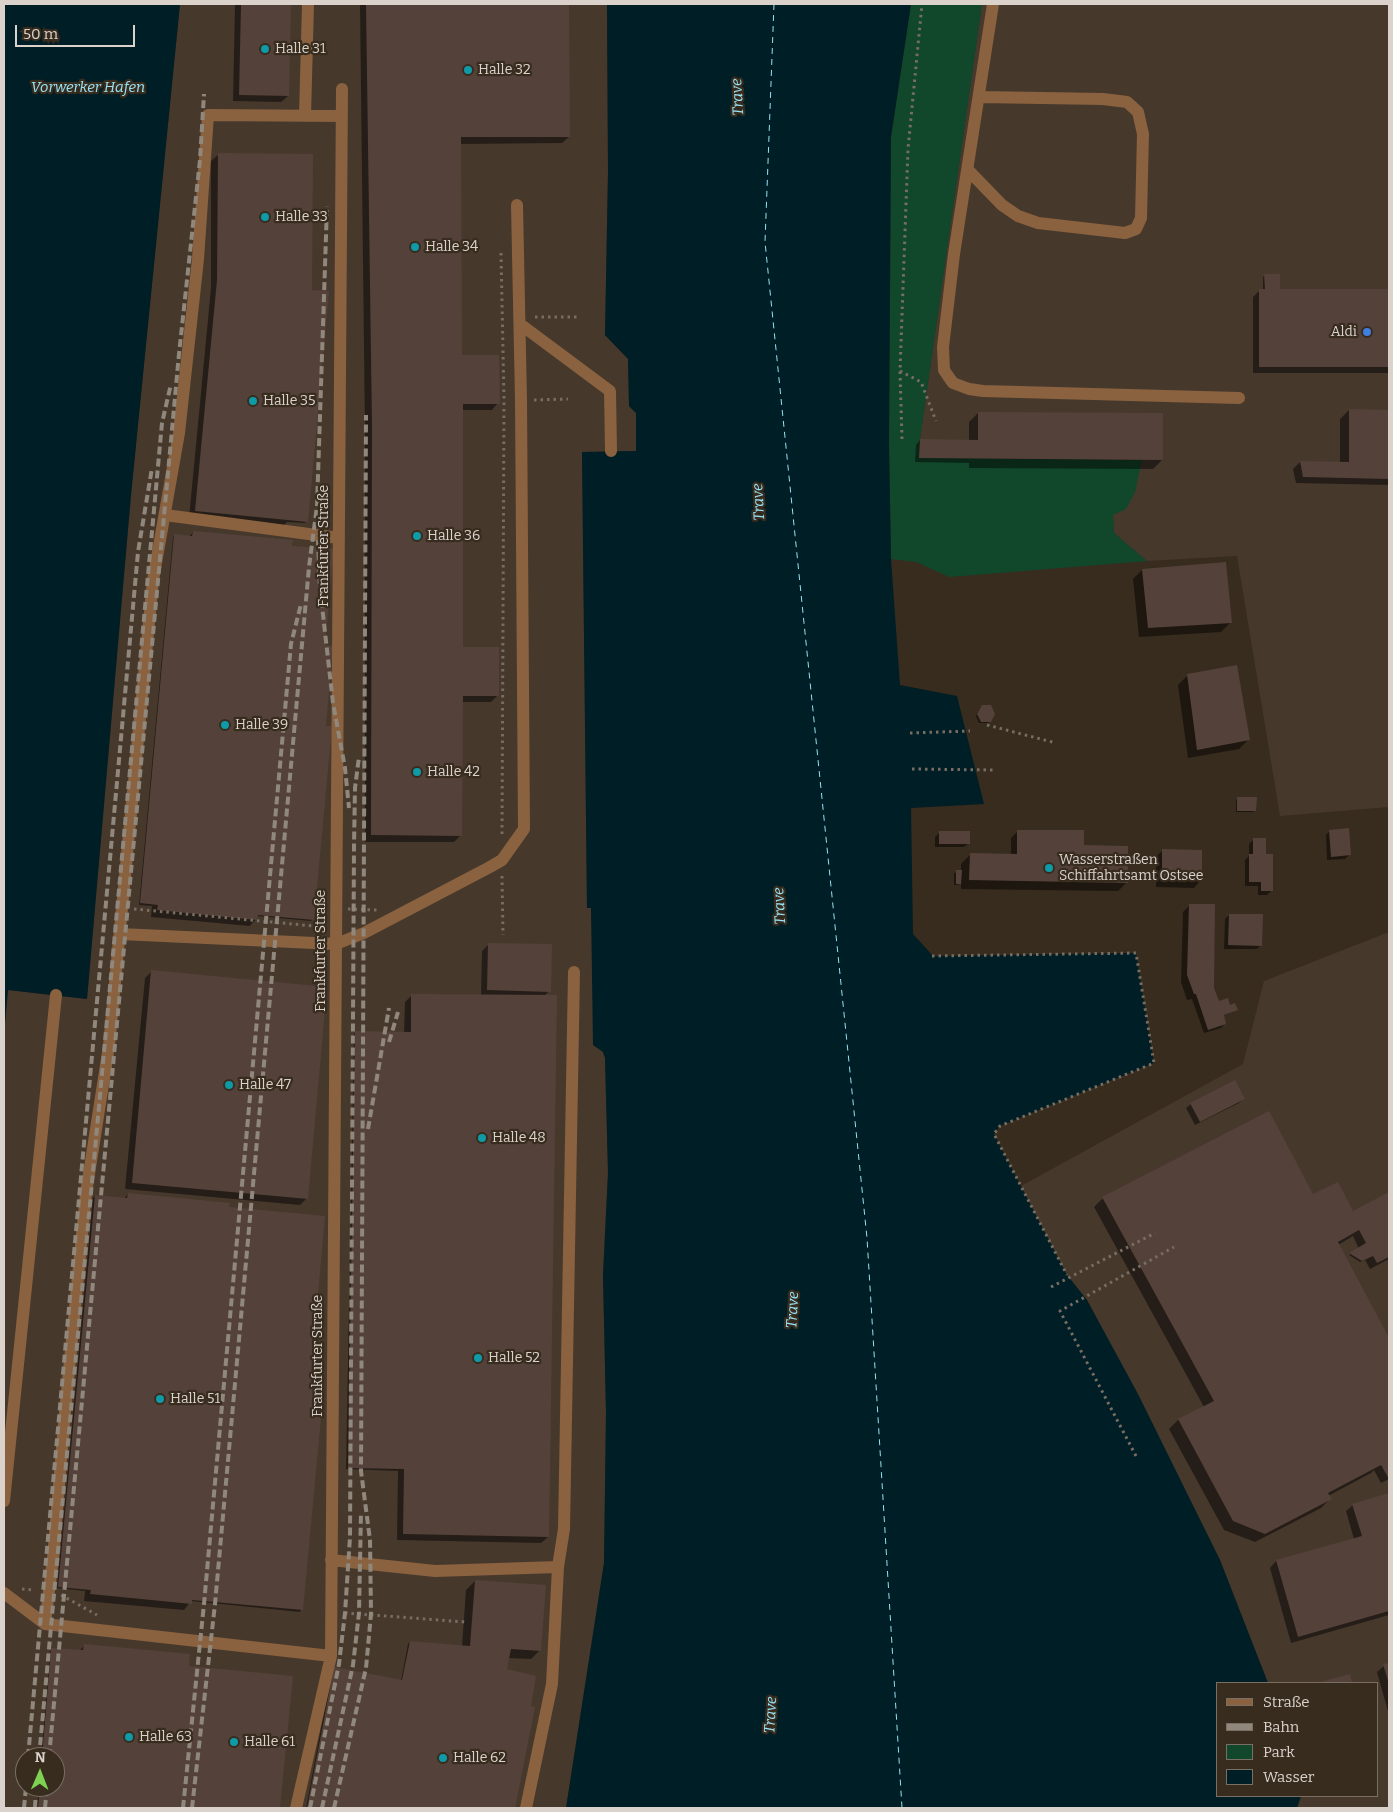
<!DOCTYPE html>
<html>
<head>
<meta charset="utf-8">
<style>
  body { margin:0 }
  #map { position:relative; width:1393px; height:1812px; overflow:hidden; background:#372c1e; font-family:Bitter,serif }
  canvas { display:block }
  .frame { position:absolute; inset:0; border:5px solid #dbd3cb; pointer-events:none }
  .legend { position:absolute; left:1216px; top:1682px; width:162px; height:115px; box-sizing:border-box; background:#372c1e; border:1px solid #796f63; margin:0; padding:6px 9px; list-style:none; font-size:15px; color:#dbd3cb }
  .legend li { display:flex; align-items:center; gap:10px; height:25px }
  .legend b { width:25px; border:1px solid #796f63 }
  .north { position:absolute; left:15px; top:1747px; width:50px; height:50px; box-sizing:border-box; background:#372c1e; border:1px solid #796f63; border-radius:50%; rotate:1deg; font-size:14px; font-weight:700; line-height:20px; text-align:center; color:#dbd3cb }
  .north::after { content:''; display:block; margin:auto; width:18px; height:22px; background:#7ed153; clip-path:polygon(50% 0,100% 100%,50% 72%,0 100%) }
  .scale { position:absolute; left:15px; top:25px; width:120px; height:22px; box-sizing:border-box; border:2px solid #dbd3cb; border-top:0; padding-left:6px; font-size:15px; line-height:18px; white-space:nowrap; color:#dbd3cb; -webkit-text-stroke:4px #372c1e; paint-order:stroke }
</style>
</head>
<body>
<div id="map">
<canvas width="1393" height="1812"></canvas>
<div class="frame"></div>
<ul class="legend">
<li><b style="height:6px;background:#8a623f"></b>Straße</li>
<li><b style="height:6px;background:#91887d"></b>Bahn</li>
<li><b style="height:14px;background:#11482c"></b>Park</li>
<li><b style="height:14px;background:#001e25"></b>Wasser</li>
</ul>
<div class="north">N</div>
<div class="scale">50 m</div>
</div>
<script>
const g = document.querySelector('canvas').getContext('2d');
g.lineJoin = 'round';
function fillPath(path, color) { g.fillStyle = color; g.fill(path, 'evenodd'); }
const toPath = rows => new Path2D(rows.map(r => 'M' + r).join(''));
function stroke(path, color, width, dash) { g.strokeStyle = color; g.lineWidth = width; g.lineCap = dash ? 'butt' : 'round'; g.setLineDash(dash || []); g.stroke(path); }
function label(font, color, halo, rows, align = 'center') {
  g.font = font + ' Bitter,serif'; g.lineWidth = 4.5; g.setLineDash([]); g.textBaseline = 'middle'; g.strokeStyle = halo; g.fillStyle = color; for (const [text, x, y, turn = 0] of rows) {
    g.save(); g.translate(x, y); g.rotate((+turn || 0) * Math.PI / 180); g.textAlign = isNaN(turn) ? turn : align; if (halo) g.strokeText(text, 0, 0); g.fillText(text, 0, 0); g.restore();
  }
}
const industrial = toPath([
  [180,4,607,4,608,172,605,335,628,359,629,406,636,413,636,451,582,452,587,908,591,908,599,1048,603,1052,605,1058,608,1173,603,1275,606,1413,604,1563,566,1808,4,1808,4,1034,8,990,87,999,131,495],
  [25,1757,55,1757,55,1787,25,1787],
  [982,4,1389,4,1389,807,1280,816,1237,556,1147,561,1114,533,1113,515,1126,508,1135,492,1141,460,919,458,920,439],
  [1389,932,1389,1808,1297,1808,1301,1796,1377,1796,1377,1683,1268,1683,1220,1560,1087,1300,1067,1275,1021,1186,1243,1064,1264,981]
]);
const green = toPath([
  [911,4,982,4,920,439,919,458,1142,460,1135,492,1126,509,1113,515,1114,533,1147,561,949,577,916,562,891,559,889,443,891,137]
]);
const water = toPath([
  [4,4,180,4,131,495,87,999,8,990,4,1034],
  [607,4,911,4,891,137,889,443,891,559,900,685,957,696,984,804,911,808,913,934,933,956,1136,953,1154,1063,1000,1126,994,1134,1067,1275,1087,1300,1138,1394,1220,1560,1268,1683,1217,1683,1217,1796,1301,1796,1297,1808,566,1808,604,1563,606,1413,603,1275,608,1173,605,1058,603,1052,593,1045,591,908,587,908,582,452,636,451,636,413,629,406,628,359,605,335,608,172]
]);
const shadow = toPath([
  [235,4,290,4,288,96,281,102,233,101],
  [360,4,567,4,569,137,562,143,459,144,461,356,498,403,492,410,462,410,461,648,498,695,491,702,461,702,461,835,454,842,365,842,365,434],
  [218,155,306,521,305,523,287,522,282,527,189,518,211,288,211,161],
  [1265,275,1279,290,1389,290,1389,373,1253,373,1253,297,1260,290,1263,290,1263,277],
  [1349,410,1389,411,1389,485,1296,483,1293,469,1300,462,1340,463,1340,419],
  [978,413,1162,460,1153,469,969,468,969,463,915,462,916,445,920,440,969,441,969,422],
  [193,532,291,549,324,727,313,919,311,921,257,916,256,919,250,926,151,917,152,906,139,905,173,537,175,535,189,537],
  [1142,570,1230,623,1221,632,1139,637,1133,579],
  [1187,676,1249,739,1239,749,1188,758,1178,685],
  [980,708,990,721,988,723,979,723,976,716],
  [1238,798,1255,811,1253,812,1236,812,1236,800],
  [1018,831,1127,882,1118,891,961,889,961,883,958,885,954,885,954,873,961,871,961,864,970,855,1011,855,1011,838],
  [1330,831,1349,855,1345,859,1327,860,1326,835],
  [940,832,969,843,964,847,935,847,935,837],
  [1253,840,1265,856,1272,890,1267,895,1258,895,1258,886,1245,886,1245,860,1249,856,1249,844],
  [1163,850,1200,881,1194,888,1156,887,1156,857],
  [1190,905,1218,1003,1236,1010,1223,1016,1225,1023,1221,1028,1204,1033,1192,999,1187,1000,1181,982,1183,912],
  [1229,915,1261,945,1257,949,1224,949,1225,919],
  [489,944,549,991,544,996,548,1537,541,1543,397,1540,398,1471,346,1469,354,1034,356,1032,404,1033,405,1002,412,995,481,996,482,951],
  [152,971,307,1198,300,1205,125,1189,145,978],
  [1244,1099,1239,1103,1195,1125,1186,1108,1191,1104],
  [128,1194,228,1211,301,1610,300,1612,191,1601,184,1610,84,1601,85,1591,57,1588,93,1198,95,1196,124,1199],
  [1389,1194,1389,1259,1370,1269,1365,1260,1360,1262,1349,1255,1359,1249,1353,1236,1338,1245,1389,1340,1389,1479,1381,1483,1374,1470,1371,1473,1328,1496,1330,1499,1321,1508,1255,1542,1224,1530,1169,1429,1178,1420,1204,1407,1094,1207,1103,1198,1313,1195,1352,1213],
  [1389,1494,1389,1615,1291,1643,1270,1568,1276,1561,1354,1539,1346,1511,1353,1505],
  [475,1581,540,1650,531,1659,508,1658,505,1670,530,1706,534,1708,514,1808,306,1808,332,1670,401,1681,408,1644,410,1642,462,1646,466,1590],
  [84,1646,187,1667,291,1677,279,1808,37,1808,39,1787,55,1787,55,1757,41,1757,50,1651,51,1649,79,1651],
  [1389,1664,1389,1715,1377,1672,1384,1666]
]);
const ferry = toPath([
  [774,4,765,242,867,1238,902,1808]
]);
const building = toPath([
  [241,4,291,4,289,96,239,95],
  [366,4,569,4,570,137,461,137,462,355,499,355,500,404,463,404,463,647,499,647,499,696,463,696,462,836,371,835,372,426],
  [218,153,313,154,312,290,329,291,308,522,195,511,217,280],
  [1264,274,1280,274,1280,289,1389,289,1389,367,1259,367,1259,289,1265,289],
  [1349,409,1389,410,1389,479,1303,477,1300,461,1349,462],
  [978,412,1163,413,1163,460,919,458,920,439,978,440],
  [193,531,293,540,292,546,334,549,325,645,333,646,326,726,332,726,314,920,258,915,257,920,157,910,158,905,140,903,174,534,192,536],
  [1226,562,1232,623,1148,628,1142,569],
  [1237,665,1250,740,1197,750,1187,674],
  [982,705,991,705,995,714,991,722,981,722,977,714],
  [1237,797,1257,797,1256,811,1237,811],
  [1349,828,1351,855,1331,857,1329,830],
  [1017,830,1084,830,1084,845,1128,846,1128,883,969,880,970,853,1017,854],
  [939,831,970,831,970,844,939,844],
  [1253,838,1266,838,1266,854,1273,854,1273,891,1261,891,1261,882,1249,882,1249,854,1253,854],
  [1162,849,1202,850,1202,881,1162,881],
  [956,870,962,870,961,884,956,884],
  [1189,904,1215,904,1214,988,1219,1001,1228,998,1230,1005,1235,1003,1238,1010,1224,1015,1226,1024,1208,1030,1196,994,1194,994,1187,975],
  [1229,914,1263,914,1262,946,1228,945],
  [488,943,552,944,551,992,487,990],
  [151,970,327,987,308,1199,132,1183],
  [411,994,557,995,549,1537,403,1534,404,1469,348,1468,355,1031,411,1032],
  [1235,1080,1245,1099,1200,1122,1190,1103],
  [1269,1111,1313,1194,1338,1182,1353,1211,1389,1192,1389,1257,1377,1263,1373,1256,1362,1261,1349,1253,1366,1243,1359,1230,1338,1242,1389,1338,1389,1479,1381,1465,1328,1493,1332,1499,1265,1534,1233,1521,1178,1419,1214,1401,1102,1197],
  [128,1193,230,1203,229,1207,325,1216,310,1384,324,1386,303,1610,192,1600,192,1604,90,1594,91,1590,58,1587,95,1195,127,1198],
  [1389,1493,1389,1611,1298,1637,1276,1560,1362,1536,1352,1504],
  [475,1580,546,1585,541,1651,511,1649,507,1669,536,1676,531,1706,535,1707,515,1808,307,1808,334,1667,402,1680,410,1641,470,1646],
  [84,1644,190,1654,189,1666,293,1676,280,1808,38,1808,40,1787,55,1787,55,1757,42,1757,51,1648,83,1650],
  [1389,1663,1389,1684,1383,1664],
  [1350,1674,1352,1683,1317,1683]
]);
const path = toPath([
  [501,253,504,400,502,835],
  [535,317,579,317],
  [900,371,921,382,936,421],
  [534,400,568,399],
  [902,439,900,371,908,149,922,4],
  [987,725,1056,743],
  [910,733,970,731],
  [912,769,995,770],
  [502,876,503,935],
  [134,909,324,927],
  [348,909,377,910],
  [932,956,1136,953,1154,1063,1000,1126,994,1134,1067,1275],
  [1051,1287,1155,1233],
  [1136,1456,1060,1311,1174,1247],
  [22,1589,35,1590],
  [61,1595,97,1615],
  [345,1613,466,1622]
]);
const minor = toPath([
  [993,4,954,254,943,347,944,370,948,376,953,383,969,389,983,391,1239,398],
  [305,116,308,4],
  [968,170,1002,205,1018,216,1038,223,1125,233,1136,229,1141,218,1143,134,1138,112,1127,102,1103,99,979,97],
  [520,324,610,391,611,451],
  [165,515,339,538],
  [120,934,336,944,364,933,490,867,502,860,524,829,521,400,517,205],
  [4,1501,56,995],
  [331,1560,435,1571,558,1567,564,1529,574,972],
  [4,1593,45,1624,331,1656],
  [45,1624,53,1558,64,1423,86,1193,109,1046,153,580,179,433,198,259,208,115,342,116],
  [296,1808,331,1656,342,89],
  [526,1808,552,1684,558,1567]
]);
const rail = toPath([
  [318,540,320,588,333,703,345,768,349,808],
  [389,1042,398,1012],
  [368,1129,389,1008],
  [28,1757,138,552,152,468],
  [39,1757,162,423,171,384],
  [49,1757,179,354,200,160,204,94],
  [24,1808,26,1787],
  [35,1808,36,1787],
  [45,1808,47,1787],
  [183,1808,204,1604,291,644,301,604],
  [192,1808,215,1604,309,567,317,506,327,206],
  [310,1808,339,1664,345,1613,350,1537,354,845,355,788,359,757],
  [322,1808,353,1665,359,1613,361,1512],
  [334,1808,366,1668,371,1614,370,1540,361,1471,366,415]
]);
const markers = [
  [265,49,5,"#0f9aa8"],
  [468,70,5,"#0f9aa8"],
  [265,217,5,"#0f9aa8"],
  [415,247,5,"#0f9aa8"],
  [1367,332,5,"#3f7fe0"],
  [253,401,5,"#0f9aa8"],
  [417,536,5,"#0f9aa8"],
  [225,725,5,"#0f9aa8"],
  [417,772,5,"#0f9aa8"],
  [1049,868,5,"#0f9aa8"],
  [229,1085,5,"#0f9aa8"],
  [482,1138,5,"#0f9aa8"],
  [478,1358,5,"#0f9aa8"],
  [160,1399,5,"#0f9aa8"],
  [129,1737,5,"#0f9aa8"],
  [234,1742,5,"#0f9aa8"],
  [443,1758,5,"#0f9aa8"]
];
const poiNames = [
  ["Halle 31",275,49],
  ["Halle 32",478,70],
  ["Halle 33",275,217],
  ["Halle 34",425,247],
  ["Aldi",1357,332,"right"],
  ["Halle 35",263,401],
  ["Halle 36",427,536],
  ["Halle 39",235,725],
  ["Halle 42",427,772],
  ["Wasserstraßen",1059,860],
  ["Schiffahrtsamt Ostsee",1059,876],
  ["Halle 47",239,1085],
  ["Halle 48",492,1138],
  ["Halle 52",488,1358],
  ["Halle 51",170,1399],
  ["Halle 63",139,1737],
  ["Halle 61",244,1742],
  ["Halle 62",453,1758]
];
const streetNames = [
  ["Frankfurter Straße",324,546,-90],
  ["Frankfurter Straße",321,951,-90],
  ["Frankfurter Straße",318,1356,-90]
];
const waterNames = [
  ["Vorwerker Hafen",88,88],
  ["Trave",738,97,-93],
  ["Trave",759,502,-93],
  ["Trave",780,906,-93],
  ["Trave",793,1310,-87],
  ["Trave",771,1715,-87]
];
fillPath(industrial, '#47382c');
fillPath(green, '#11482c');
fillPath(water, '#001e25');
fillPath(shadow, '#0007');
stroke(ferry, '#97e2f5', 1, [6, 5]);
fillPath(building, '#54423a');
stroke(path, '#776d62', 3, [2.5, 4]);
stroke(minor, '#8a623f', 12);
stroke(rail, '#91887d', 4, [8, 4]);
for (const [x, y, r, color] of markers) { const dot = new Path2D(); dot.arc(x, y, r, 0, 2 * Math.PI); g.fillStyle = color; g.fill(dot); stroke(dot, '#372c1e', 2); }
label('14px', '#dbd3cb', '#372c1e', poiNames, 'left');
label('14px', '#dbd3cb', '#372c1e', streetNames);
label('italic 15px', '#97e2f5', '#372c1e', waterNames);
</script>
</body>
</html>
